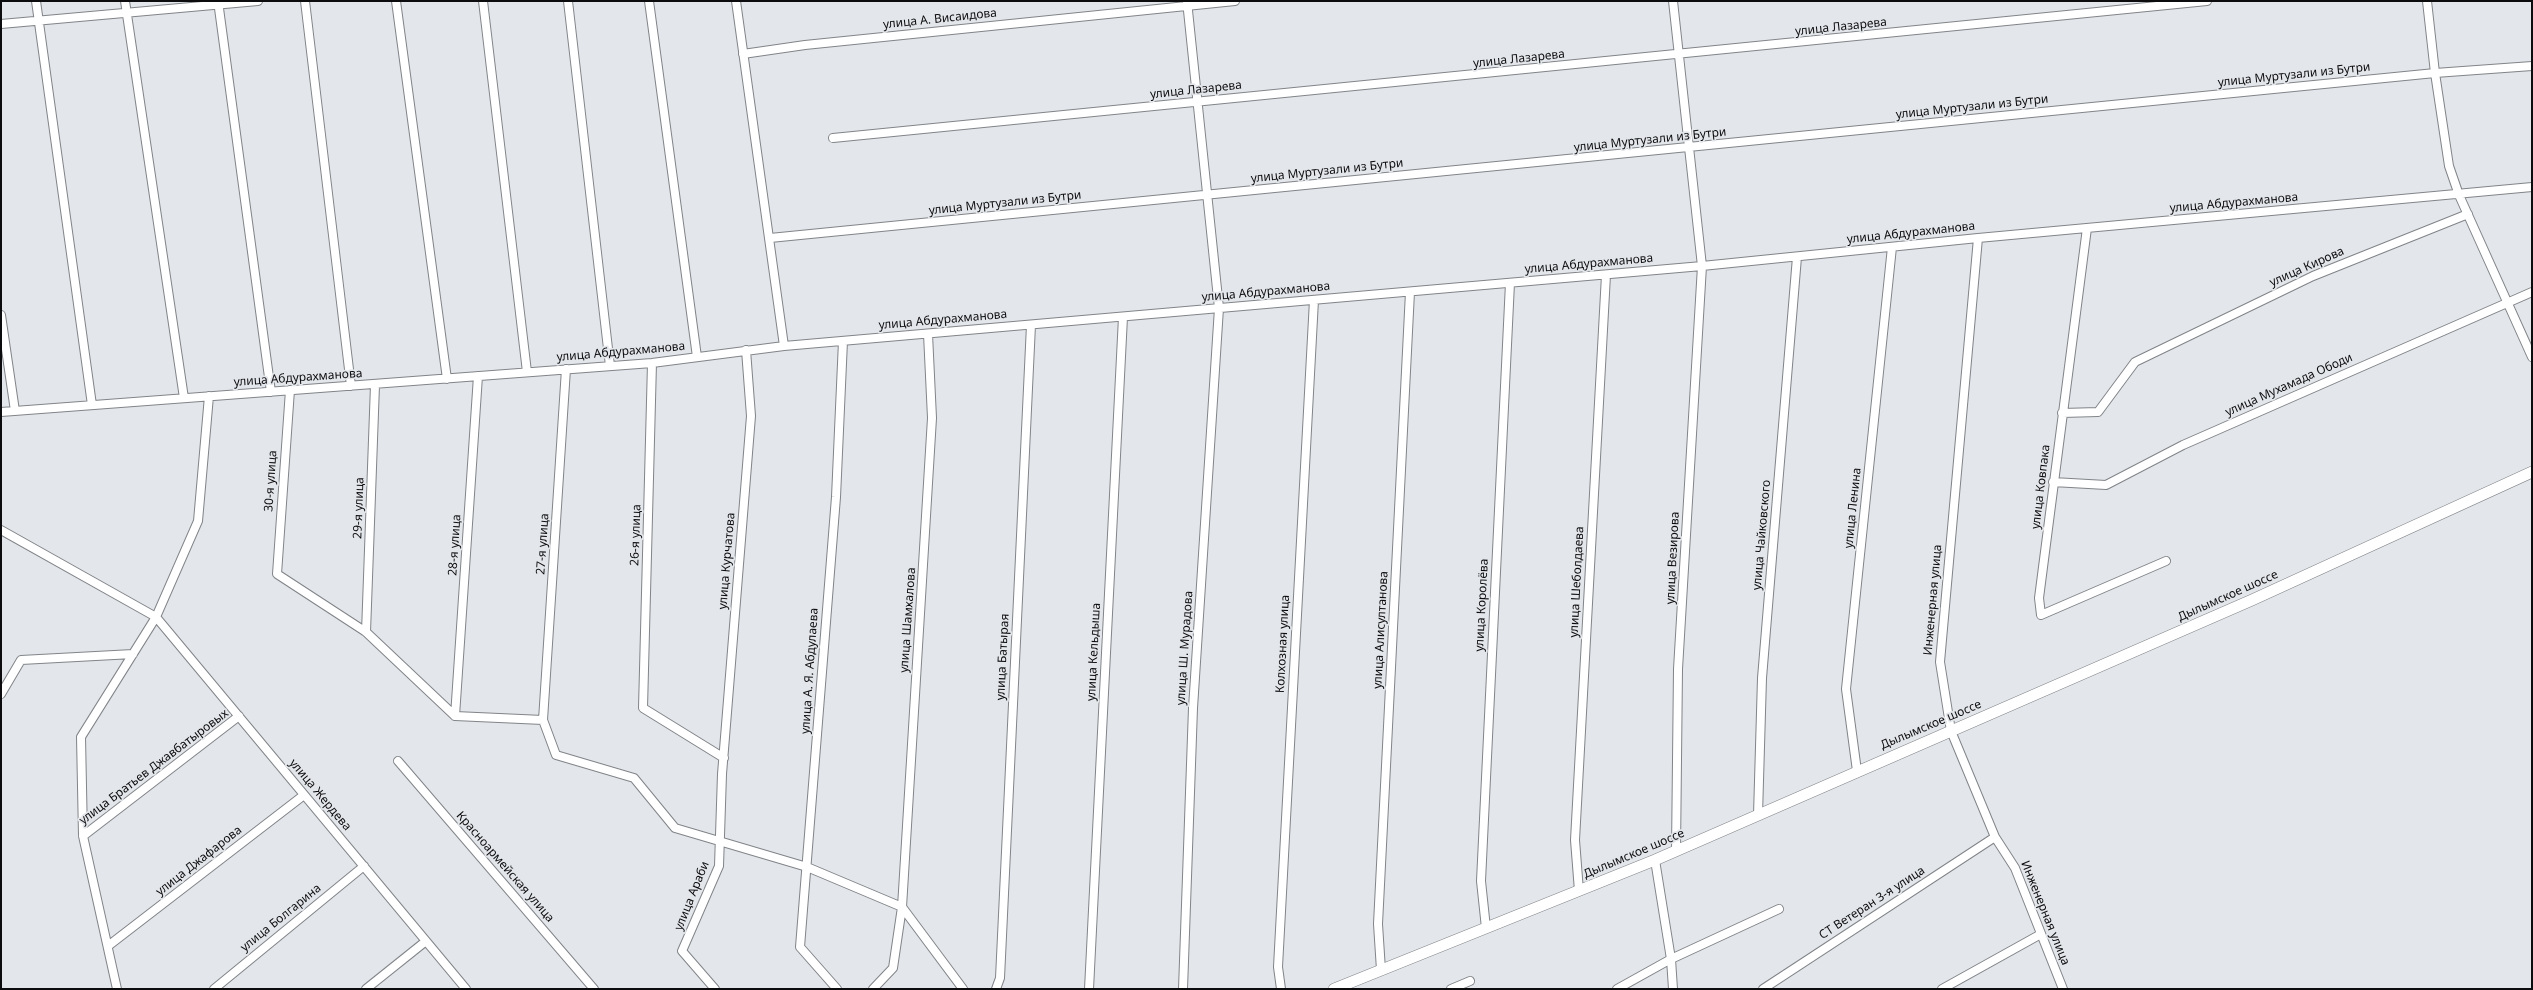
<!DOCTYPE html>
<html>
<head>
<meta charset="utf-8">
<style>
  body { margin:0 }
  #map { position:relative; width:2533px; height:990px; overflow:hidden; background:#e3e6ea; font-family:"Noto Sans",sans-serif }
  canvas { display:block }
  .frame { position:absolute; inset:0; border:2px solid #0c0c0e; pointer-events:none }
</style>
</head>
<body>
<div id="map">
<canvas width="2533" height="990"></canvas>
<div class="frame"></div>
</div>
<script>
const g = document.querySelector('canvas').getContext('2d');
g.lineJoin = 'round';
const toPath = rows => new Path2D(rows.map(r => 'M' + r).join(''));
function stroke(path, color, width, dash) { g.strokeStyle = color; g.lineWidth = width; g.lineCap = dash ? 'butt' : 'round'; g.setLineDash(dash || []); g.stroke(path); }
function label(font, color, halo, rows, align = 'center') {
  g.font = font + ' "Noto Sans",sans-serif'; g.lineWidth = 3.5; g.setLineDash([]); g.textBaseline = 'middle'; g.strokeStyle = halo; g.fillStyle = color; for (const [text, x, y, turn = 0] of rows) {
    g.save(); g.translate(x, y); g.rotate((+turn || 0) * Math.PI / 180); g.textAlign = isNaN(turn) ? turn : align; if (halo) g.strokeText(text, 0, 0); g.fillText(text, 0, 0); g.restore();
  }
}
const street = toPath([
  [36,1,92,405],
  [125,1,184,398],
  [218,1,271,392],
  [305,1,351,386],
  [396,1,447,379],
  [483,1,527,372],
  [568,1,610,366],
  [649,1,697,357],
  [736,1,784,346],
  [1673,1,1702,266,1678,669,1676,851],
  [2427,1,2435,73,2449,166,2459,195,2532,357],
  [1,24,258,1],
  [743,54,805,45,1235,1],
  [833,138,2207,1],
  [2087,228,2039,598,2041,615,2166,561],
  [770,238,2435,73,2532,66],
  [1978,238,1940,662,1951,731,1995,837,2015,868,2063,989],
  [1,315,15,411],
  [652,363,643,708,724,758],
  [290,390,277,574,366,632,455,716,543,720,556,755,634,778,675,828,807,867,902,907,963,989],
  [1,412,652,363,784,346,1702,266,1978,238,2532,187],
  [2062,413,2098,412,2135,362,2313,276,2468,214],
  [2053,482,2106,485,2183,445,2532,292],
  [1,530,156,617,466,989],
  [366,632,375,385],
  [1,694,21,660,133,654],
  [455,716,478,376],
  [543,720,566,369],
  [398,761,594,989],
  [1857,771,1846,689,1892,247],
  [1758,815,1762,678,1797,257],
  [83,836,239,716],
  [1655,860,1671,959,1673,989],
  [1579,891,1575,840,1606,275],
  [1486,928,1481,881,1510,283],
  [108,946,304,795],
  [1381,970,1378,924,1410,292],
  [117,989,83,836,81,737,156,617,198,521,209,396],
  [214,989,364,866],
  [366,989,426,941],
  [715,989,682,951,719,866,722,774,751,416,746,350],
  [837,989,800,947,836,497,843,341],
  [873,989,893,968,902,907,932,418,928,334],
  [996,989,1000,978,1031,325],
  [1089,989,1123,317],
  [1183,989,1193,708,1219,308,1187,1],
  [1281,989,1278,967,1314,300],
  [1451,989,1470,981],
  [1617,989,1671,959,1779,909],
  [1763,989,1995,837],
  [1942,989,2041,934]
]);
const secondary = toPath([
  [1334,989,1655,860,2252,600,2532,472]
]);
const streetNames = [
  ["улица А. Висаидова",940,19,-6],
  ["улица Лазарева",1841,27,-6],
  ["улица Лазарева",1519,59,-6],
  ["улица Муртузали из Бутри",2294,75,-6],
  ["улица Лазарева",1196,90,-6],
  ["улица Муртузали из Бутри",1972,107,-6],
  ["улица Муртузали из Бутри",1650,140,-6],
  ["улица Муртузали из Бутри",1327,171,-6],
  ["улица Муртузали из Бутри",1005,203,-6],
  ["улица Абдурахманова",2234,203,-5],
  ["улица Абдурахманова",1911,233,-6],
  ["улица Абдурахманова",1589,264,-5],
  ["улица Кирова",2307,267,-24],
  ["улица Абдурахманова",1266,292,-5],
  ["улица Абдурахманова",943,320,-5],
  ["улица Абдурахманова",621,352,-5],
  ["улица Абдурахманова",298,378,-4],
  ["улица Мухамада Ободи",2289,385,-24],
  ["30-я улица",271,481,-86],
  ["улица Ковпака",2041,487,-83],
  ["29-я улица",359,508,-88],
  ["улица Ленина",1853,508,-84],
  ["26-я улица",636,535,-88],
  ["улица Чайковского",1762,535,-85],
  ["27-я улица",543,544,-86],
  ["28-я улица",455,545,-86],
  ["улица Везирова",1673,558,-87],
  ["улица Курчатова",727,561,-85],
  ["улица Шеболдаева",1577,582,-87],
  ["Дылымское шоссе",2228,596,-24],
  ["Инженерная улица",1933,600,-85],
  ["улица Королёва",1482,605,-87],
  ["улица Шамхалова",908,620,-86],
  ["улица Алисултанова",1381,630,-87],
  ["Колхозная улица",1283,644,-87],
  ["улица Ш. Мурадова",1185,648,-86],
  ["улица Кельдыша",1094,652,-87],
  ["улица Батырая",1003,657,-87],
  ["улица А. Я. Абдулаева",810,671,-86],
  ["Дылымское шоссе",1931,725,-23],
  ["улица Братьев Джавбатыровых",154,767,-37],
  ["улица Жердева",320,795,50],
  ["Дылымское шоссе",1634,854,-23],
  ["улица Джафарова",199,861,-38],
  ["Красноармейская улица",505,867,49],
  ["улица Араби",692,896,-68],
  ["СТ Ветеран 3-я улица",1872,903,-33],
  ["Инженерная улица",2045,913,68],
  ["улица Болгарина",281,918,-39]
];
stroke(street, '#818488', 10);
stroke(secondary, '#818488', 12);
stroke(street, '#fff', 8);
stroke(secondary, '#fff', 11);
label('12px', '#0c0c0e', '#e3e6ea', streetNames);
</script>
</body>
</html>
